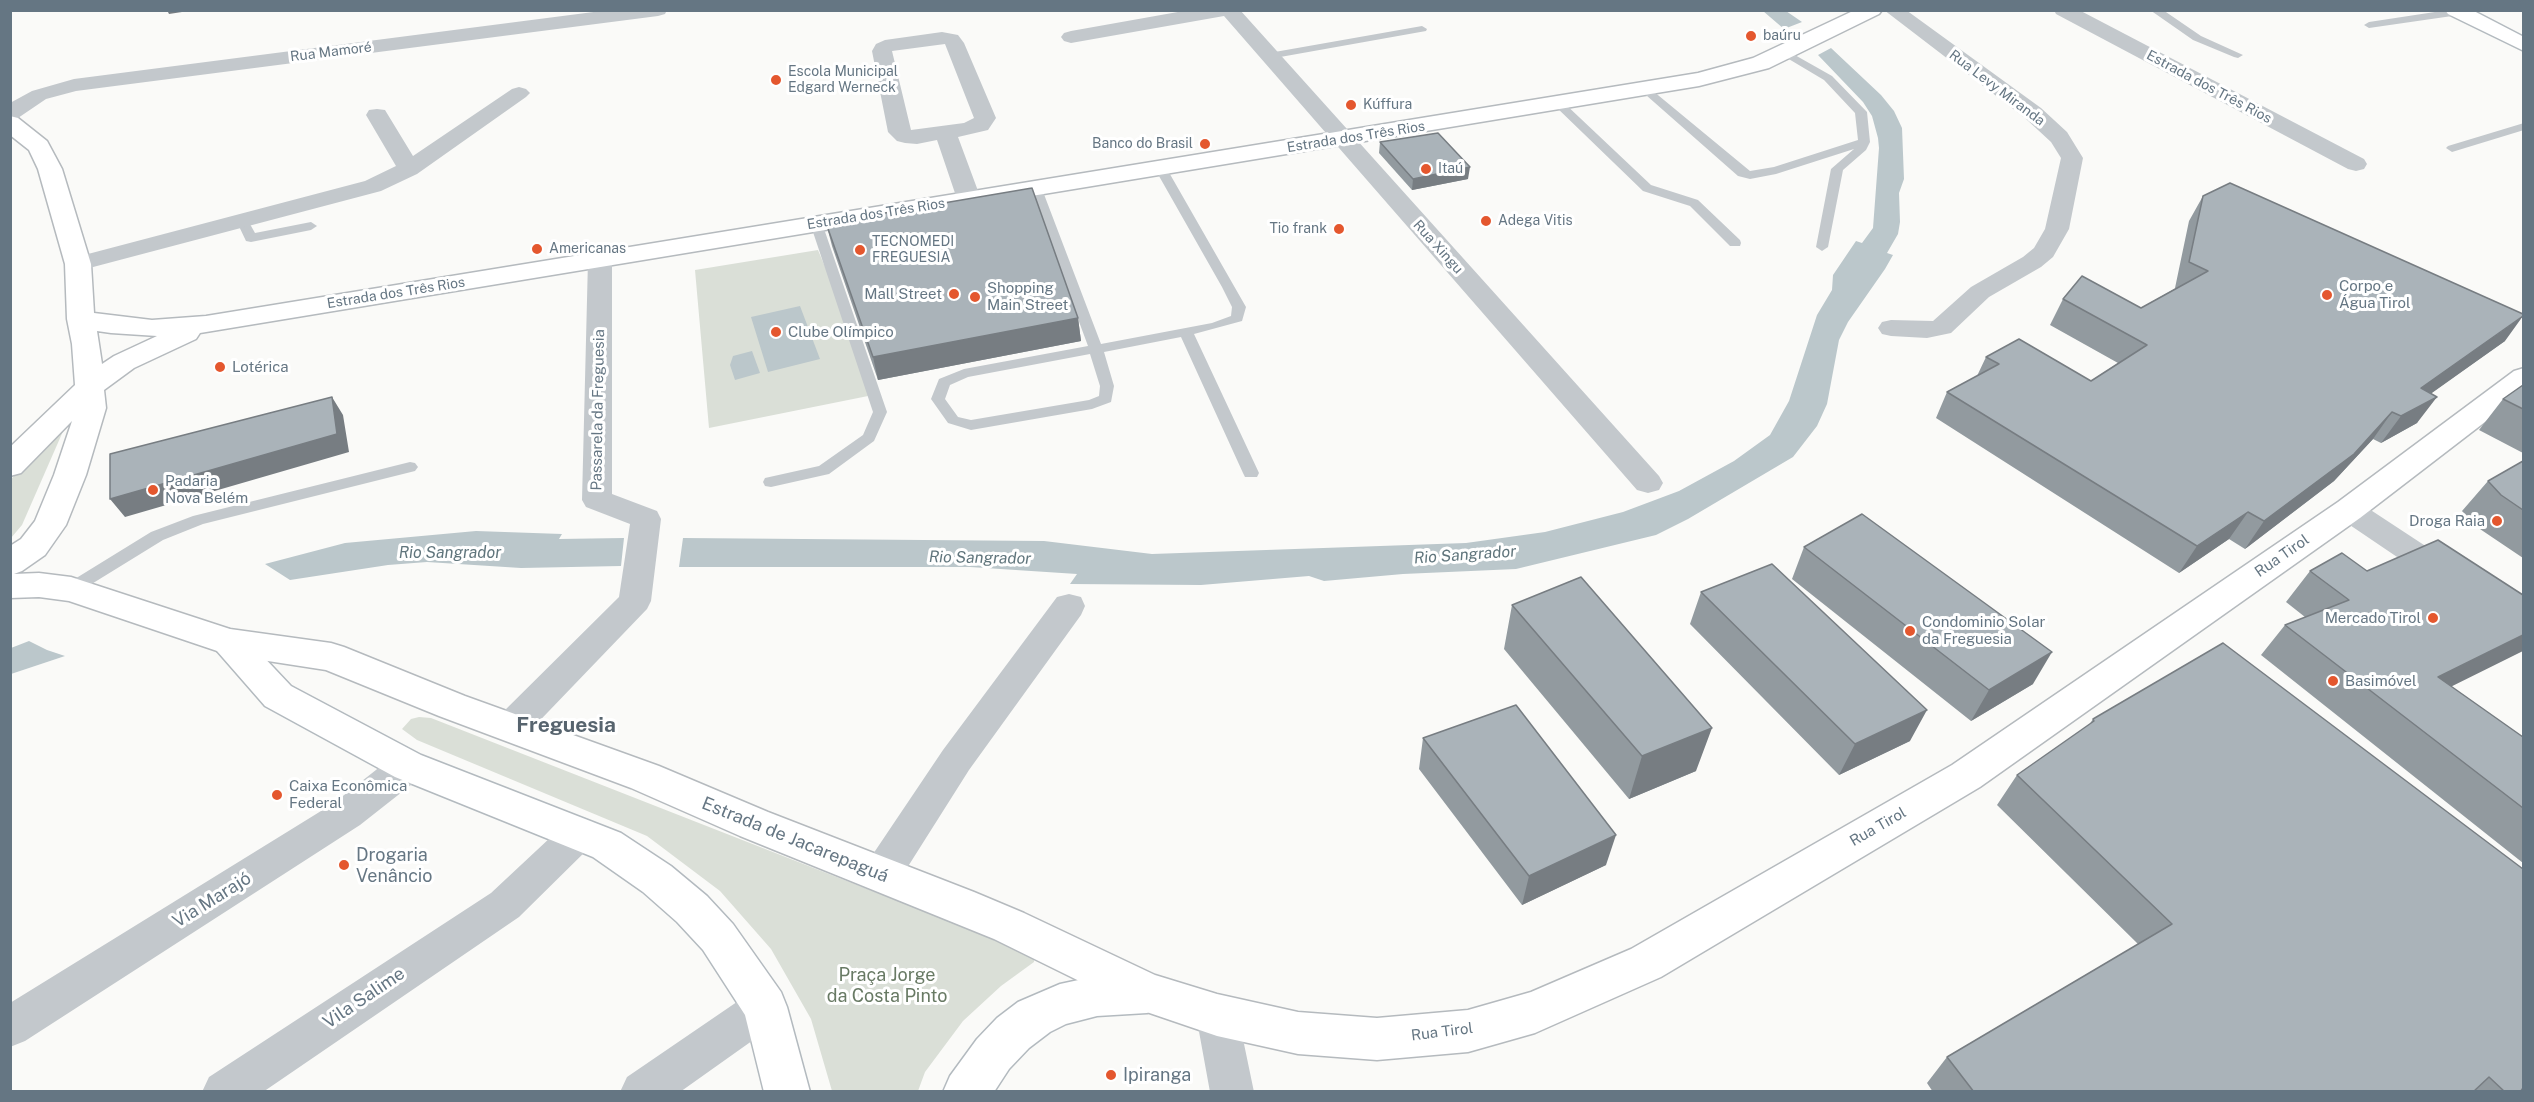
<!DOCTYPE html>
<html>
<head>
<meta charset="utf-8">
<style>
  body { margin:0 }
  #map { position:relative; width:2534px; height:1102px; overflow:hidden; background:#fafaf8; font-family:"Public Sans",sans-serif }
  canvas { display:block }
  .frame { position:absolute; inset:0; border:12px solid #657683; pointer-events:none }
</style>
</head>
<body>
<div id="map">
<canvas width="2534" height="1102"></canvas>
<div class="frame"></div>
</div>
<script>
const g = document.querySelector('canvas').getContext('2d');
g.lineJoin = 'round';
function fillPath(path, color) { g.fillStyle = color; g.fill(path, 'evenodd'); }
const toPath = rows => new Path2D(rows.map(r => 'M' + r).join(''));
function stroke(path, color, width, dash) { g.strokeStyle = color; g.lineWidth = width; g.lineCap = dash ? 'butt' : 'round'; g.setLineDash(dash || []); g.stroke(path); }
function label(font, color, halo, rows, align = 'center') {
  g.font = font + ' "Public Sans",sans-serif'; g.lineWidth = 6; g.setLineDash([]); g.textBaseline = 'middle'; g.strokeStyle = halo; g.fillStyle = color; for (const [text, x, y, turn = 0] of rows) {
    g.save(); g.translate(x, y); g.rotate((+turn || 0) * Math.PI / 180); g.textAlign = isNaN(turn) ? turn : align; if (halo) g.strokeText(text, 0, 0); g.fillText(text, 0, 0); g.restore();
  }
}
const green = toPath([
  [818,250,878,394,709,428,695,270],
  [64,429,22,525,11,538,11,479],
  [419,717,431,718,1000,941,1034,958,1034,962,1001,986,963,1021,925,1072,918,1091,832,1091,811,1019,771,949,720,891,647,836,417,740,402,729,411,719]
]);
const water = toPath([
  [1763,11,1786,11,1802,22,1784,29],
  [1831,48,1881,95,1894,111,1902,128,1904,179,1899,193,1900,222,1898,234,1887,253,1893,255,1885,269,1848,322,1839,340,1827,404,1817,426,1793,457,1688,519,1656,535,1516,569,1403,574,1324,581,1309,576,1201,585,1070,584,1077,574,970,567,679,567,683,538,1044,541,1152,554,1466,543,1545,532,1623,512,1679,491,1734,461,1770,435,1789,401,1817,315,1832,290,1833,275,1856,241,1862,243,1873,228,1879,148,1878,138,1872,116,1863,102,1818,55],
  [800,306,820,359,768,372,751,317],
  [752,351,760,373,735,380,730,365,733,356],
  [476,531,562,534,559,539,624,538,621,566,521,568,427,562,388,565,290,580,265,564,345,543],
  [29,641,47,650,65,656,11,674,11,648]
]);
const lane = toPath([
  [2150,10,2163,10,2201,36,2243,55,2238,58,2234,57,2193,40,2150,10],
  [2448,10,2464,12,2459,15,2369,28,2364,25,2369,22,2448,10],
  [1422,26,1427,29,1426,31,1269,59,1264,56,1269,53,1422,26],
  [1786,50,1832,76,1867,112,1870,142,1866,150,1843,170,1828,247,1822,251,1816,247,1831,169,1854,149,1776,174,1750,179,1738,176,1638,88,1639,86,1647,86,1750,171,1774,167,1858,140,1855,113,1824,80,1782,55,1782,51,1786,50],
  [1558,100,1562,101,1651,185,1698,200,1740,240,1741,243,1740,246,1730,246,1690,206,1643,191,1554,105,1554,101,1558,100],
  [2524,123,2524,130,2452,152,2446,148,2448,146,2524,123],
  [1161,165,1167,169,1246,307,1242,321,1194,334,1259,473,1257,477,1245,477,1243,473,1181,337,1104,352,1114,386,1111,402,1092,409,971,430,948,423,931,399,939,379,964,369,1088,346,1030,189,1032,186,1036,185,1042,189,1101,344,1212,323,1231,316,1232,307,1222,287,1155,169,1161,165],
  [1090,354,1100,386,1099,396,1089,400,971,420,958,417,945,399,950,385,968,377,1090,354],
  [242,216,246,217,255,233,311,222,317,226,311,230,251,242,246,241,236,220,242,216],
  [816,219,822,223,887,412,874,441,829,474,771,487,765,486,763,482,765,478,819,466,863,435,873,412,810,223,816,219],
  [410,462,415,463,418,467,415,471,203,524,163,540,77,593,71,595,65,593,63,589,65,585,151,532,193,516,410,462]
]);
const street = toPath([
  [609,10,667,10,665,14,658,16,76,91,46,99,18,118,10,119,10,103,32,91,74,79,609,10],
  [1189,10,1240,10,1659,476,1663,483,1659,490,1648,493,1637,490,1224,16,1071,43,1064,41,1061,37,1064,33,1071,31,1189,10],
  [1884,10,1906,10,2041,108,2067,132,2083,158,2069,229,2053,257,2041,267,1989,297,1951,333,1927,338,1891,336,1882,334,1878,328,1882,322,1891,320,1933,321,1971,287,2023,257,2034,248,2045,229,2061,158,2051,142,2025,118,1884,10],
  [2054,10,2079,10,2364,159,2367,164,2364,169,2356,171,2348,169,2056,14,2054,10],
  [942,32,958,35,964,43,996,118,988,130,958,137,981,199,977,204,969,206,961,204,957,199,937,140,917,144,905,143,897,141,888,132,872,51,876,44,885,40,942,32],
  [945,44,974,118,964,123,911,130,892,51,945,44],
  [519,87,526,89,530,93,526,97,417,174,381,191,78,271,69,269,66,264,69,259,365,181,396,166,366,115,369,110,377,109,385,110,413,156,512,89,519,87],
  [600,253,609,255,612,260,612,494,657,511,661,519,651,601,647,609,524,737,511,741,498,737,493,727,498,717,619,597,630,524,586,507,582,500,588,260,591,255,600,253],
  [2349,500,2360,503,2459,568,2464,576,2459,584,2448,588,2437,584,2338,517,2334,510,2338,503,2349,500],
  [1069,594,1081,597,1085,606,1081,615,969,770,895,887,881,892,867,887,862,875,867,863,943,750,1057,597,1069,594],
  [408,751,421,755,426,766,421,777,360,825,25,1041,10,1047,10,1003,334,803,395,755,408,751],
  [580,817,593,822,599,833,593,844,519,917,263,1092,202,1092,209,1077,491,893,567,822,580,817],
  [765,987,780,993,786,1007,780,1021,680,1092,620,1092,627,1077,750,993,765,987],
  [1217,995,1232,1001,1238,1015,1254,1092,1210,1092,1196,1015,1202,1001,1217,995]
]);
const secondary = toPath([
  [2445,10,2472,10,2524,37,2524,51,2448,14,2445,10],
  [229,629,241,633,291,686,421,755,621,833,671,866,707,896,733,924,781,992,787,1007,810,1092,764,1092,745,1015,703,950,677,922,643,892,593,857,395,777,265,706,217,651,211,642,217,633,229,629],
  [1147,973,1162,979,1169,993,1162,1007,1147,1013,1097,1016,1066,1024,1050,1032,1029,1048,1009,1069,994,1092,943,1092,950,1076,977,1039,997,1018,1018,1002,1060,984,1097,976,1147,973]
]);
const primary = toPath([
  [1855,10,1882,10,1879,14,1769,68,1699,86,200,333,196,339,134,368,104,390,106,408,86,475,66,525,45,555,22,571,14,574,39,573,71,577,230,629,331,643,344,647,465,696,659,766,768,812,974,892,1024,913,1155,975,1217,994,1298,1012,1377,1018,1468,1010,1531,992,1631,949,1952,765,2338,502,2514,371,2524,368,2524,392,2360,518,1980,787,1661,977,1535,1033,1468,1052,1377,1060,1298,1054,1217,1036,1132,1007,994,939,740,836,631,788,439,716,326,670,229,655,69,601,39,597,10,598,10,546,21,539,35,521,54,475,72,421,21,473,10,476,10,447,75,385,72,344,67,319,65,264,38,169,29,150,10,135,10,116,18,118,47,141,62,169,91,264,94,313,152,320,206,316,1698,73,1753,58,1855,10],
  [97,331,111,333,157,336,114,356,102,364,97,331]
]);
const wall = toPath([
  [1380,142,1468,179,1412,190,1379,153],
  [2203,196,2505,341,2431,393,2417,423,2381,443,2373,439,2334,481,2245,549,2229,539,2179,573,1936,418,1947,392,1977,376,1986,357,2091,381,2118,363,2050,325,2063,299,2141,308,2176,288,2175,288,2189,221],
  [826,223,1078,318,1081,341,878,380,832,246],
  [2523,385,2523,453,2479,430,2503,399],
  [2523,461,2523,558,2474,525,2462,511,2488,481],
  [1804,547,2033,684,1971,721,1792,579],
  [2342,553,2452,687,2523,737,2523,863,2261,655,2285,625,2305,617,2286,602,2310,571],
  [1701,592,1910,741,1839,775,1690,624],
  [1512,605,1696,771,1629,799,1504,649],
  [2093,719,2520,1092,1933,1092,1927,1083,1947,1057,2138,944,1997,805,2017,775,2089,725],
  [1423,738,1606,865,1522,905,1419,769]
]);
const shadedWall = toPath([
  [167,10,195,10,169,14],
  [1470,167,1468,179,1412,190,1413,179],
  [2523,316,2505,341,2401,415,2421,388],
  [1078,318,1081,341,878,380,873,357],
  [332,397,343,415,349,452,125,517,110,499],
  [2437,397,2417,423,2381,443,2401,416],
  [2392,412,2373,439,2334,481,2245,549,2264,521],
  [2248,512,2229,539,2179,573,2197,546],
  [2523,635,2523,651,2410,707,2438,677],
  [2052,652,2033,684,1971,721,1989,690],
  [1927,710,1910,741,1839,775,1855,744],
  [1712,728,1696,771,1629,799,1642,756],
  [1616,835,1606,865,1522,905,1529,876]
]);
const building = toPath([
  [1438,133,1470,167,1413,179,1380,142,1438,133],
  [2230,183,2523,314,2523,316,2421,388,2437,397,2401,416,2392,412,2354,454,2264,521,2248,512,2197,546,1947,392,1999,364,1986,357,2019,339,2091,381,2147,345,2063,299,2082,276,2141,308,2208,271,2189,262,2203,196,2230,183],
  [1032,188,1078,318,873,357,826,223,1032,188],
  [2523,385,2523,409,2503,399,2523,385],
  [332,397,337,434,110,499,110,454,332,397],
  [2523,461,2523,510,2501,495,2488,481,2523,461],
  [1862,514,2052,652,1989,690,1804,547,1862,514],
  [2438,540,2523,595,2523,635,2438,677,2523,737,2523,808,2285,625,2349,600,2310,571,2342,553,2367,571,2438,540],
  [1772,564,1927,710,1855,744,1701,592,1772,564],
  [1581,577,1712,728,1642,756,1512,605,1581,577],
  [2223,643,2523,869,2523,1088,2520,1092,2505,1092,2489,1077,2473,1092,1974,1092,1947,1057,2172,924,2017,775,2094,721,2093,719,2223,643],
  [1516,705,1616,835,1529,876,1423,738,1516,705]
]);
const markers = [
  [1751,36,6,"#e4572e"],
  [776,80,6,"#e4572e"],
  [1351,105,6,"#e4572e"],
  [1205,144,6,"#e4572e"],
  [1426,169,6,"#e4572e"],
  [1486,221,6,"#e4572e"],
  [1339,229,6,"#e4572e"],
  [537,249,6,"#e4572e"],
  [860,250,6,"#e4572e"],
  [954,294,6,"#e4572e"],
  [2327,295,6,"#e4572e"],
  [975,297,6,"#e4572e"],
  [776,332,6,"#e4572e"],
  [220,367,6,"#e4572e"],
  [153,490,6,"#e4572e"],
  [2497,521,6,"#e4572e"],
  [2433,618,6,"#e4572e"],
  [1910,631,6,"#e4572e"],
  [2333,681,6,"#e4572e"],
  [277,795,6,"#e4572e"],
  [344,865,6,"#e4572e"],
  [1111,1075,6,"#e4572e"]
];
const farPoinames = [
  ["baúru",1763,36],
  ["Escola Municipal",788,72],
  ["Edgard Werneck",788,88],
  ["Kúffura",1363,105],
  ["Banco do Brasil",1193,144,"right"],
  ["Itaú",1438,169],
  ["Adega Vitis",1498,221],
  ["Tio frank",1327,229,"right"],
  ["TECNOMEDI",872,242],
  ["FREGUESIA",872,258],
  ["Americanas",549,249]
];
const farStreetnames = [
  ["Rua Mamoré",331,52,-7],
  ["Estrada dos Três Rios",2209,87,28],
  ["Rua Levy Miranda",1997,88,37],
  ["Estrada dos Três Rios",1356,137,-9],
  ["Estrada dos Três Rios",876,214,-9],
  ["Rua Xingu",1438,247,48],
  ["Estrada dos Três Rios",396,293,-9]
];
const poiNames = [
  ["Corpo e",2339,286],
  ["Água Tirol",2339,303],
  ["Shopping",987,288],
  ["Main Street",987,305],
  ["Mall Street",942,294,"right"],
  ["Clube Olímpico",788,332],
  ["Lotérica",232,367],
  ["Padaria",165,481],
  ["Nova Belém",165,498],
  ["Droga Raia",2485,521,"right"],
  ["Mercado Tirol",2421,618,"right"],
  ["Condominio Solar",1922,622],
  ["da Freguesia",1922,639],
  ["Basimóvel",2345,681],
  ["Caixa Econômica",289,786],
  ["Federal",289,803]
];
const streetNames = [
  ["Passarela da Freguesia",598,410,-89],
  ["Rua Tirol",2282,556,-35],
  ["Rua Tirol",1878,827,-30],
  ["Rua Tirol",1442,1032,-7]
];
const waterNames = [
  ["Rio Sangrador",450,553],
  ["Rio Sangrador",1465,555,-4],
  ["Rio Sangrador",980,558,1]
];
const nearStreetnames = [
  ["Estrada de Jacarepaguá",795,840,22],
  ["Via Marajó",212,900,-32],
  ["Vila Salime",364,998,-34]
];
const nearPoinames = [
  ["Drogaria",356,855],
  ["Venâncio",356,876],
  ["Ipiranga",1123,1075]
];
const nearParknames = [
  ["Praça Jorge",887,975],
  ["da Costa Pinto",887,996]
];
const districtNames = [
  ["Freguesia",566,726]
];
fillPath(green, '#dadfd7');
fillPath(water, '#bbc7cb');
stroke(secondary, '#b3babf', 3);
stroke(primary, '#b5babe', 3);
fillPath(lane, '#c3c8cc');
fillPath(street, '#c3c8cc');
fillPath(secondary, '#fff');
fillPath(primary, '#fff');
fillPath(wall, '#929a9f');
fillPath(shadedWall, '#777d82');
fillPath(building, '#aab3b9');
stroke(building, '#777d82', 1.5);
for (const [x, y, r, color] of markers) { const dot = new Path2D(); dot.arc(x, y, r, 0, 2 * Math.PI); g.fillStyle = color; g.fill(dot); stroke(dot, '#fff', 2); }
label('14px', '#657683', '#fff', farPoinames, 'left');
label('14px', '#657683', '#fff', farStreetnames);
label('15px', '#657683', '#fff', poiNames, 'left');
label('15px', '#657683', '#fff', streetNames);
label('italic 16px', '#60757c', '#fff', waterNames);
label('18px', '#657683', '#fff', nearStreetnames);
label('18px', '#657683', '#fff', nearPoinames, 'left');
label('18px', '#687a64', '#fff', nearParknames);
label('bold 21px', '#57646e', '#fff', districtNames);
</script>
</body>
</html>
